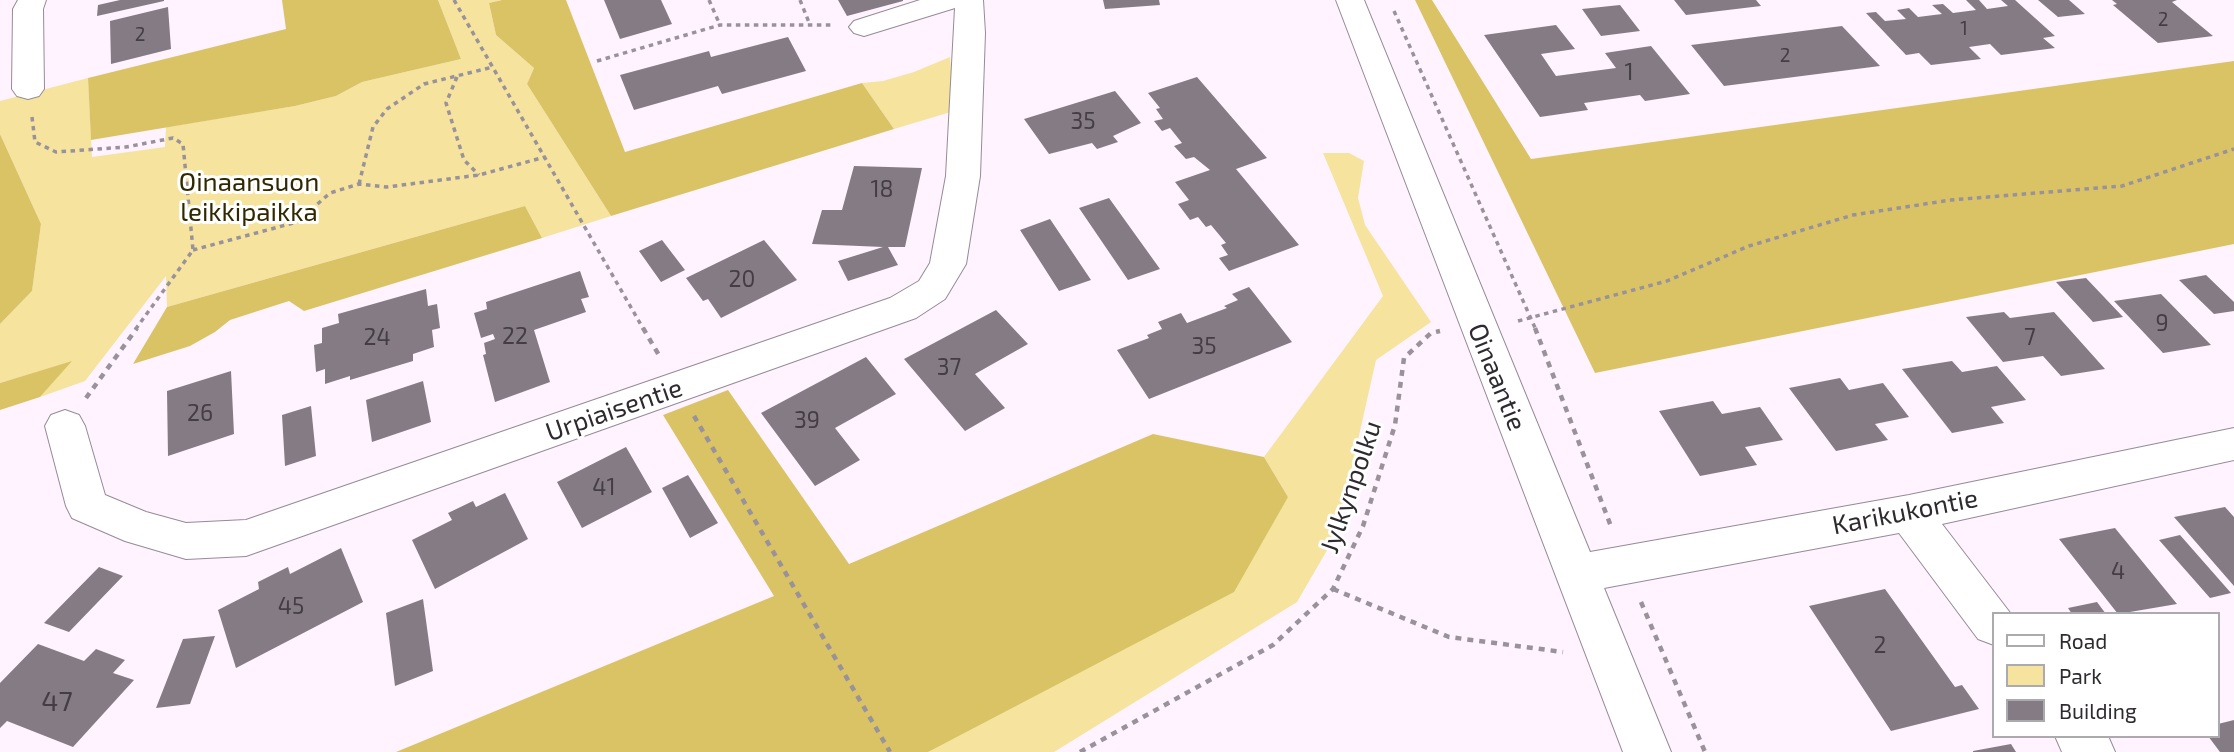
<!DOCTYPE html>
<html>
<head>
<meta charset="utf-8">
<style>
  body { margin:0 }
  #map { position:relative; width:2234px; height:752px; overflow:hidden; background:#fef3ff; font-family:"Exo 2",sans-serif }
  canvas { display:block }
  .legend { position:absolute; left:1992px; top:612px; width:228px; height:126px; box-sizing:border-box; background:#fff; border:2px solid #abaaac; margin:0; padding:9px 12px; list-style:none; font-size:21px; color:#2e2a2f }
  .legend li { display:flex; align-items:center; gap:14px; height:35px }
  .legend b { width:35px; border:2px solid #abaaac }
</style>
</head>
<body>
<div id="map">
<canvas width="2234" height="752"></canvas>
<ul class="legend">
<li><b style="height:9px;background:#fff"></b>Road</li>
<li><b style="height:19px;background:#f5e39e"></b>Park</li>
<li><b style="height:19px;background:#857b85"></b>Building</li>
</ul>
</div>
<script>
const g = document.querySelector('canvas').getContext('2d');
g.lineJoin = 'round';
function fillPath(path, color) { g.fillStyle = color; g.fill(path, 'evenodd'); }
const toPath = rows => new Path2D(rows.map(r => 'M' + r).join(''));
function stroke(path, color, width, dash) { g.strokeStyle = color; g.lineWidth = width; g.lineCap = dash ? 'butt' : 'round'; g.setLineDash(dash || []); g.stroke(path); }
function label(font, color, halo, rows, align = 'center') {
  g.font = font + ' "Exo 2",sans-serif'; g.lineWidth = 6; g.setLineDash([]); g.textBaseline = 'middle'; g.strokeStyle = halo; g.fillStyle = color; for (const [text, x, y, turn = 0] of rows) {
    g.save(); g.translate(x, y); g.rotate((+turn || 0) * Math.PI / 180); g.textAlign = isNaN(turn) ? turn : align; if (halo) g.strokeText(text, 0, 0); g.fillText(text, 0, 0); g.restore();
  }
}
const green = toPath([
  [438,0,502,0,489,3,496,35,534,68,527,84,611,216,542,238,525,206,167,307,166,276,85,381,40,397,70,362,0,383,0,324,32,291,41,224,0,134,0,101,88,78,92,157,165,147,166,127,295,106,336,96,362,82,461,59],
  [950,57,954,111,894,129,862,83,883,81,914,72],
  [1323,153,1349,153,1364,161,1358,198,1365,225,1431,322,1376,360,1337,533,1297,602,1054,752,928,752,1288,497,1264,457,1383,296]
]);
const forest = toPath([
  [282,0,438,0,461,59,362,82,336,96,295,106,91,140,88,78,286,29],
  [502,0,566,0,625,152,862,83,894,129,611,216,527,84,534,68,496,35,489,3],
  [1415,0,1432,0,1531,159,2234,61,2234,244,1595,373],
  [0,134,41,224,32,291,0,324],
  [525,206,542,238,304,311,289,301,230,320,215,332,190,346,133,364,167,307],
  [72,361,40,397,0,410,0,383],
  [728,390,849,564,1153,434,1264,457,1288,497,1234,592,928,752,396,752,774,596,663,415]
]);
const building = toPath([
  [120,0,164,0,164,1,97,16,98,5],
  [604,0,661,0,672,24,620,39],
  [838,0,903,0,903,1,847,16],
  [1103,0,1159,0,1160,5,1105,9],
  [1674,0,1756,0,1761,6,1686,15],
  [1966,0,1979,0,1987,9,2008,6,2001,0,2015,0,2055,36,2043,38,2055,48,2001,55,1990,44,1969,47,1981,59,1931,65,1919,53,1906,55,1866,13,1876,12,1885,21,1906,19,1897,10,1909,8,1918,17,1942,14,1932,5,1943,4,1953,13,1976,10],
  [2038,0,2069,0,2085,14,2058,17],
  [2112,0,2177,0,2172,2,2213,36,2158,43,2113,5,2117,4],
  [1620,5,1640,31,1601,36,1582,9],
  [168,7,171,49,111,64,110,21],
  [1556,25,1575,49,1541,54,1556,76,1616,68,1605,53,1651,46,1690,94,1645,101,1640,95,1584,103,1588,110,1540,117,1484,35],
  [1842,26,1880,66,1724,86,1691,45],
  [788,37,806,71,722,94,718,86,634,110,620,75,709,51,711,57],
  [1197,77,1267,158,1236,169,1299,245,1229,271,1219,258,1228,255,1221,245,1226,243,1211,225,1206,227,1198,217,1190,220,1178,204,1189,200,1175,182,1210,170,1194,157,1186,159,1174,146,1182,143,1170,128,1162,131,1154,121,1163,119,1156,109,1160,108,1148,93],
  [1115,91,1141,123,1113,136,1118,142,1097,149,1092,143,1049,154,1024,119],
  [854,166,922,168,905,247,888,247,898,265,848,281,838,261,883,247,812,244,822,210,842,210],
  [1109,198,1160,269,1128,280,1079,208],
  [1050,219,1091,280,1059,291,1020,230],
  [662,240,685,270,661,282,639,251],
  [764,240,797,280,721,318,708,299,703,301,686,278],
  [580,271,589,297,581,299,586,312,534,330,550,382,495,402,483,355,486,354,484,343,495,339,493,334,481,338,474,313,487,309,486,302],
  [2206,275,2234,302,2234,311,2214,314,2179,280],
  [2086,278,2123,317,2093,322,2056,282],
  [1249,287,1292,342,1149,399,1117,350,1149,338,1147,335,1162,329,1158,322,1181,313,1187,323,1227,308,1224,306,1238,300,1232,294],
  [426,289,428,306,437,304,440,328,432,330,434,347,413,354,413,361,350,380,350,376,325,384,325,369,316,372,314,345,322,343,322,328,339,323,338,314],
  [2161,294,2211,345,2163,353,2114,301],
  [996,310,1028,344,975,374,1005,408,965,431,904,359],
  [2004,312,2010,318,2054,312,2105,369,2061,376,2043,356,2003,362,1966,317],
  [866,357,896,394,835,428,860,460,815,486,761,413],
  [1952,361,1962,372,1997,366,2026,400,1991,407,2004,423,1952,433,1902,369],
  [231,371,234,434,168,456,167,391],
  [1840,378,1849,390,1883,383,1909,417,1875,424,1888,440,1836,451,1789,388],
  [423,381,431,422,372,442,366,400],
  [1713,401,1722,414,1760,407,1783,440,1745,447,1757,465,1700,476,1659,411],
  [311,406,316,456,285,466,282,415],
  [626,447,652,492,582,528,557,482],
  [688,475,718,523,690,538,662,488],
  [505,493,528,539,435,589,412,540,452,520,448,513,473,501,476,507],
  [2225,507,2234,517,2234,586,2174,517],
  [2115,528,2177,604,2118,614,2059,539],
  [2180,535,2231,593,2210,598,2159,540],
  [341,548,363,602,236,668,218,610,259,589,258,582,288,567,290,574],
  [99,567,123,576,69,632,44,623],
  [1885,589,1955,687,1962,685,1979,709,1891,731,1809,606],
  [423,599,433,671,395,686,386,613],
  [2097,602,2106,614,2072,614,2068,608],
  [215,636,190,704,156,708,183,639],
  [38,644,84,661,96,649,125,660,113,673,134,680,73,747,7,721,0,728,0,683],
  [2234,720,2234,752,2220,752,2208,736,2218,736,2218,724],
  [2011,744,2016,752,1973,752,1973,751]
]);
const pathFar1 = toPath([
  [454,0,644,330],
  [709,0,720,25],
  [800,0,810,25],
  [1394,11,1536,330],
  [597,61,720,25,831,25],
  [457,77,446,103,464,160,479,175],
  [32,117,35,142,56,152,126,147,173,138,183,144,193,250,135,330],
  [359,184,373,127,387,109,424,84,493,67],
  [193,250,297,222,330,193,359,184,387,187,479,175,545,157],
  [1518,321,1667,281,1749,246,1853,215,1951,200,2122,186,2234,149]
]);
const path = toPath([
  [643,328,660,357],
  [1535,328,1612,529],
  [86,398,137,328],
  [694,416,890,752],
  [1333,589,1449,637,1563,652],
  [1641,602,1705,752],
  [1080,752,1273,645,1333,589,1363,526,1395,425,1404,358,1431,333,1440,331]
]);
const minor = toPath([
  [18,0,46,0,43,9,44,89,39,96,28,99,17,96,12,89,13,9,18,0],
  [920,0,983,0,985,33,980,176,966,264,945,299,916,318,246,556,186,559,125,541,72,518,66,506,45,426,51,415,65,410,79,415,85,426,105,495,146,512,186,523,246,520,890,298,919,281,930,263,946,176,955,8,864,36,854,33,849,27,854,21,920,0],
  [1336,0,1364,0,1590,552,1909,495,2234,428,2234,460,1942,524,2011,614,1994,614,1994,645,1978,639,1899,533,1604,588,1671,752,1623,752,1336,0],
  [2055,736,2108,736,2115,752,2062,752,2055,736]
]);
const farNumbernames = [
  ["2",2163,20],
  ["1",1964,29],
  ["2",140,35],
  ["2",1785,56]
];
const numberNames = [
  ["1",1629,72],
  ["35",1083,121],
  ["18",882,189],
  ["20",742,279],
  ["9",2162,323],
  ["22",515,336],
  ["24",377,337],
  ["7",2030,337],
  ["35",1204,346],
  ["37",949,367],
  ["26",200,413],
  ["39",807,420],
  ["41",604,487],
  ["4",2118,571],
  ["45",291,606],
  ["2",1880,645]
];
const parkNames = [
  ["Oinaansuon",249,182],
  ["leikkipaikka",249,212]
];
const streetNames = [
  ["Oinaantie",1497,377,68],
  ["Urpiaisentie",614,410,-19],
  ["Jylkynpolku",1351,487,-71],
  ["Karikukontie",1905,512,-11]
];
const nearNumbernames = [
  ["47",57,702]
];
fillPath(green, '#f5e39e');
fillPath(forest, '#dac365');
fillPath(building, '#857b85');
stroke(minor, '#958b96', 2);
stroke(pathFar1, '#99929a', 3.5, [4.5, 4.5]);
stroke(path, '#99929a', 4.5, [6, 6]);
fillPath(minor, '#fff');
label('19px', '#443e44', null, farNumbernames);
label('23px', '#443e44', null, numberNames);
label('26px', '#322800', '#fff', parkNames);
label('26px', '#2e2a2f', '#fff', streetNames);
label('28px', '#443e44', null, nearNumbernames);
</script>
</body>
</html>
